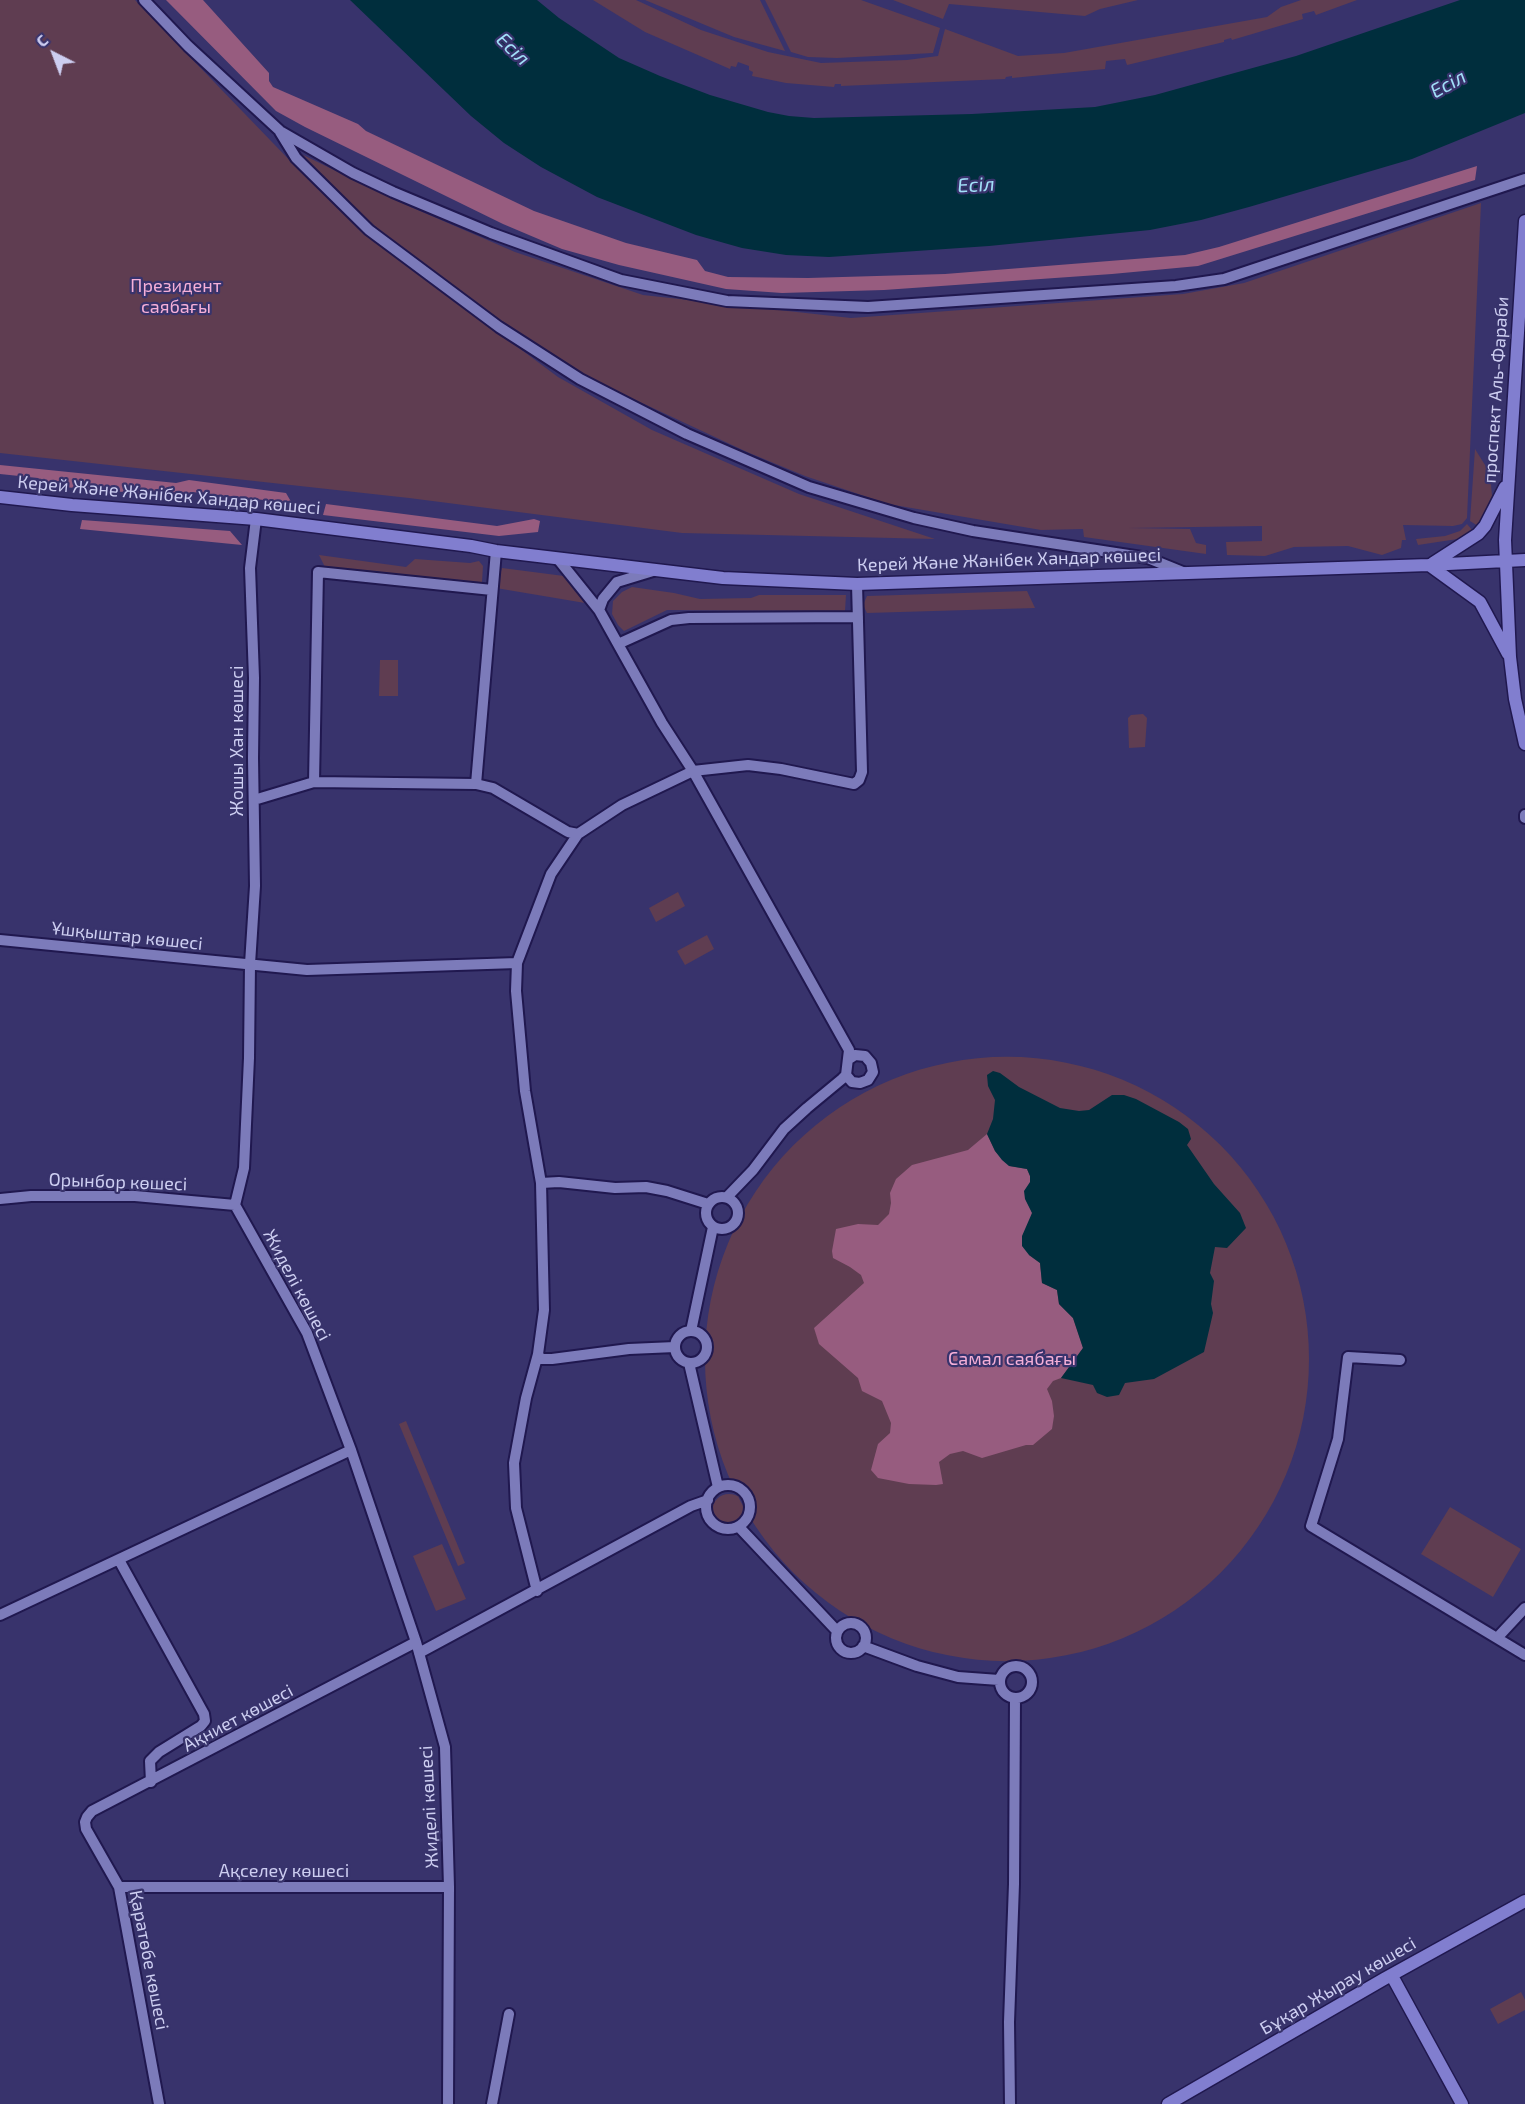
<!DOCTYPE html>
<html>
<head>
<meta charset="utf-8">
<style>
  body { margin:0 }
  #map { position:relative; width:1525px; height:2104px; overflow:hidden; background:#38336c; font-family:"Exo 2",sans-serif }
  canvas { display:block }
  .north { position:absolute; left:24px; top:24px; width:60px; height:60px; -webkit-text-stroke:4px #38336c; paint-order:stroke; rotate:318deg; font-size:16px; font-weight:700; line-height:24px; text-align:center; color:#cdcef1 }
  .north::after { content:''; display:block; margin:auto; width:21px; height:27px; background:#cdcef1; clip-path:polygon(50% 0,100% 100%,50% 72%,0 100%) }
</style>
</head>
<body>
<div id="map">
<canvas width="1525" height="2104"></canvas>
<div class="north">С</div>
</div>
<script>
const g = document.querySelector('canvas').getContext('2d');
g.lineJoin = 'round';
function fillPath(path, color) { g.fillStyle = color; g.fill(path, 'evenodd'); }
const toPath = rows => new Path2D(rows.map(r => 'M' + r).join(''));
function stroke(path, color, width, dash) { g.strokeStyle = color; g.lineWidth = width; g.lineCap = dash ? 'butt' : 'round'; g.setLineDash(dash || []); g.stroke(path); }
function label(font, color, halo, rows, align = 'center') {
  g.font = font + ' "Exo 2",sans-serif'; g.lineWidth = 4.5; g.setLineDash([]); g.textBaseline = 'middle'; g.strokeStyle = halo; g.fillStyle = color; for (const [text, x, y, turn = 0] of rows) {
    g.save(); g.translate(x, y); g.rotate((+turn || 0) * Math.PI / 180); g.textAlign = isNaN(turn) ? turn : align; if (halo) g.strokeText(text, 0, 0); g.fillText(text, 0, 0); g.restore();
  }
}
const green = toPath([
  [0,0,135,0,299,170,359,229,558,377,652,430,799,494,935,539,682,533,409,498,0,453],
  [593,0,636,0,701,30,768,52,821,63,907,60,938,56,945,29,1018,56,1064,53,1267,17,1281,7,1301,0,1357,0,1316,15,1314,11,1302,14,1303,19,1232,40,1231,38,1224,40,1224,42,1127,65,1125,59,1106,61,1105,69,1012,78,1012,76,1006,77,1005,79,841,86,841,84,835,84,834,87,786,83,752,76,753,72,749,70,749,66,738,62,736,67,731,66,730,69,645,32],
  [645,0,760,0,785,51,734,37],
  [765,0,861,0,940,28,933,53,837,58,808,57,791,52],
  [893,0,1138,0,1100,9,1085,16,949,4,943,19],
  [297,152,404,204,515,252,643,295,851,318,1183,294,1244,283,1481,203,1467,518,1462,524,1453,526,1403,525,1406,540,1402,540,1401,548,1382,555,1348,546,1294,547,1265,556,1227,555,1226,542,1262,541,1262,526,1129,528,1190,529,1196,543,1206,545,1206,554,1084,537,1083,529,1041,530,888,504,805,476,747,452,595,381,482,310,412,258,353,207],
  [1475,449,1490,473,1492,496,1478,526,1470,521],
  [1467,524,1473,531,1464,538,1418,545,1416,539,1445,536,1460,531],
  [319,555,406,567,415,559,470,563,479,561,483,566,482,582,478,585,325,567],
  [502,568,564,576,585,603,496,588],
  [632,587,674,593,700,599,751,598,759,595,846,595,845,611,667,610,624,631,618,625,612,614,613,601,622,592],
  [1027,591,1035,608,867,613,863,605,867,596],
  [380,660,398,660,398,696,379,696],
  [1143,714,1147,718,1145,747,1129,748,1128,718,1131,715],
  [678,892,685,906,656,922,649,908],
  [707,935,714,949,685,965,677,951],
  '705 1359a302 302 0 1 1 604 0a302 302 0 1 1-604 0Z',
  [406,1421,465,1563,458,1566,399,1424],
  '712 1511a17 17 0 1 1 34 0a17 17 0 1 1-34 0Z',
  [1450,1507,1521,1549,1493,1597,1421,1554],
  [442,1544,466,1599,436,1611,413,1556],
  [1521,1992,1525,2000,1525,2010,1498,2024,1490,2009]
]);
const forest = toPath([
  [166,0,203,0,269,73,269,81,273,87,358,124,366,131,534,211,626,243,697,260,705,271,728,277,808,278,945,274,1185,255,1219,247,1477,166,1475,180,1198,266,1112,274,884,290,782,293,726,289,619,265,562,249,503,224,305,127,276,111],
  [0,465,176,483,189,480,286,493,297,512,274,509,264,500,192,492,184,497,51,486,38,478,0,474],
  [326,504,497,526,534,519,540,521,538,532,499,536,323,515],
  [82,520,230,531,242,545,80,529],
  [987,1134,995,1151,1010,1166,1027,1169,1030,1176,1030,1206,1032,1212,1029,1255,1040,1263,1042,1283,1057,1290,1059,1304,1073,1318,1083,1348,1061,1378,1053,1381,1047,1389,1052,1401,1054,1416,1052,1429,1033,1445,1026,1445,982,1458,963,1451,950,1454,939,1462,943,1484,936,1485,909,1484,878,1478,871,1470,878,1444,890,1433,891,1423,882,1401,862,1391,858,1378,819,1344,814,1328,864,1283,861,1275,850,1267,833,1258,832,1251,836,1229,858,1224,878,1225,889,1214,891,1203,890,1193,896,1179,912,1165,968,1150]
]);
const water = toPath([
  [350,0,537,0,559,18,619,58,660,76,710,95,768,112,789,116,814,118,972,114,1095,107,1155,95,1296,56,1460,0,1525,0,1525,113,1412,159,1249,207,1201,220,1150,230,989,246,829,257,786,255,742,248,696,235,597,197,541,167,504,143,471,116],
  [993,1071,1000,1073,1019,1087,1060,1108,1079,1111,1089,1110,1112,1095,1124,1095,1136,1099,1179,1122,1188,1129,1191,1139,1187,1145,1214,1184,1240,1213,1246,1228,1227,1248,1215,1247,1210,1273,1214,1281,1211,1304,1213,1313,1204,1352,1154,1379,1125,1383,1119,1395,1107,1397,1097,1393,1093,1385,1061,1378,1083,1348,1073,1318,1059,1304,1057,1290,1042,1283,1040,1263,1029,1255,1022,1246,1022,1236,1032,1213,1025,1199,1024,1191,1030,1182,1030,1176,1027,1169,1009,1166,1002,1160,995,1151,987,1134,993,1119,995,1100,988,1086,987,1075]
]);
const street = toPath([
  [144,0,188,46,280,131,353,173,393,192,491,233,621,280,727,301,868,307,1176,286,1224,279,1525,179],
  [280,132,296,158,369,230,499,327,580,379,687,434,809,487,914,518,973,531,1148,558,1185,573],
  [492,590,318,572,314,782,476,784,496,551],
  [599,610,603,599,617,582,653,571],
  [618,644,671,620,689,618,858,617],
  [476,784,493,788,568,832,578,834],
  [254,800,314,782],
  [1525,815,1525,818],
  [0,940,307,970,517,963],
  [846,1075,852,1082,860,1083,868,1080,873,1072,871,1063,865,1056,855,1055,849,1059],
  [541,1183,559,1182,615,1188,646,1187,667,1191,708,1204],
  [728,1196,753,1170,784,1129,807,1108,842,1079,846,1075,849,1050,693,771,748,765,781,769,854,784,859,780,862,772,857,584],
  '706 1213a16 16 0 1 1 32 0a16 16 0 1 1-32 0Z',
  [0,1199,31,1196,135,1196,235,1205],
  [235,1205,307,1333,351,1450,416,1642,445,1747,449,1887,448,2104],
  [235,1205,244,1168,249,1058,250,964,255,886,253,758,254,678,250,568,256,519],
  '675 1347a16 16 0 1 1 32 0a16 16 0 1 1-32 0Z',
  [691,1331,713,1227],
  [538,1354,541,1359,552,1359,629,1349,675,1347],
  [1400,1360,1348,1357,1338,1439,1311,1526,1525,1655],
  [689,1363,718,1487],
  '706 1507a22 22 0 1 1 44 0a22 22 0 1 1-44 0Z',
  [739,1527,837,1631],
  [119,1560,204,1714,205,1721,201,1726,159,1752,150,1761,151,1782],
  [537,1591,516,1508,514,1463,526,1398,538,1354,544,1310,541,1183,525,1091,516,991,517,963,551,874,578,834,622,805,693,771,662,723,599,610,558,559],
  [0,1615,351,1450],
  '836 1638a15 15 0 1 1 30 0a15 15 0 1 1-30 0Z',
  [1497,1638,1525,1608],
  [863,1646,917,1666,958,1677,999,1680],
  [419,1653,691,1506,708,1500],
  '1000 1682a16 16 0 1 1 32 0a16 16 0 1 1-32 0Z',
  [119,1887,449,1887],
  [159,2104,119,1887,86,1829,85,1822,87,1817,92,1811,416,1642],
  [492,2104,509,2014],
  [1010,2104,1009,2022,1014,1884,1015,1698]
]);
const secondary = toPath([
  [1525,221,1505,540,1510,657,1515,699,1525,744],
  [0,497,72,505,256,519,471,546,496,551,723,578,857,584,1429,565,1525,560],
  [1433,563,1478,534,1485,526,1505,487],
  [1429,565,1480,602,1508,654],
  [1392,1976,1462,2104],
  [1168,2104,1384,1979,1525,1901]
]);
const parkNames = [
  ["Президент",176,286],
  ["саябағы",176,307],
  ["Самал саябағы",1012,1359]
];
const streetNames = [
  ["проспект Аль-Фараби",1496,390,-86],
  ["Керей Және Жәнібек Хандар көшесі",169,495,5],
  ["Керей Және Жәнібек Хандар көшесі",1009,560,-2],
  ["Жошы Хан көшесі",237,741,-90],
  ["Ұшқыштар көшесі",127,936,6],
  ["Орынбор көшесі",118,1182,2],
  ["Жиделі көшесі",297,1285,62],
  ["Ақниет көшесі",238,1718,-28],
  ["Жиделі көшесі",429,1807,-93],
  ["Ақселеу көшесі",284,1871],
  ["Қаратөбе көшесі",149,1960,79],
  ["Бұқар Жырау көшесі",1338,1986,-30]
];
const waterNames = [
  ["Есіл",513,49,44],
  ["Есіл",1448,84,-29],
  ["Есіл",976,185,-3]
];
fillPath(green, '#5f3d51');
fillPath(forest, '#975c7f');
fillPath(water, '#002e3d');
stroke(street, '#20184f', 14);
stroke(secondary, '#20184f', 15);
stroke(street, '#7c7bba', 10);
stroke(secondary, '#817ecf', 12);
label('18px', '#f6b0d8', '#38336c', parkNames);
label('18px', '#cdcef1', '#38336c', streetNames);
label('italic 20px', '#a1e0f8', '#38336c', waterNames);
</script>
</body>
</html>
